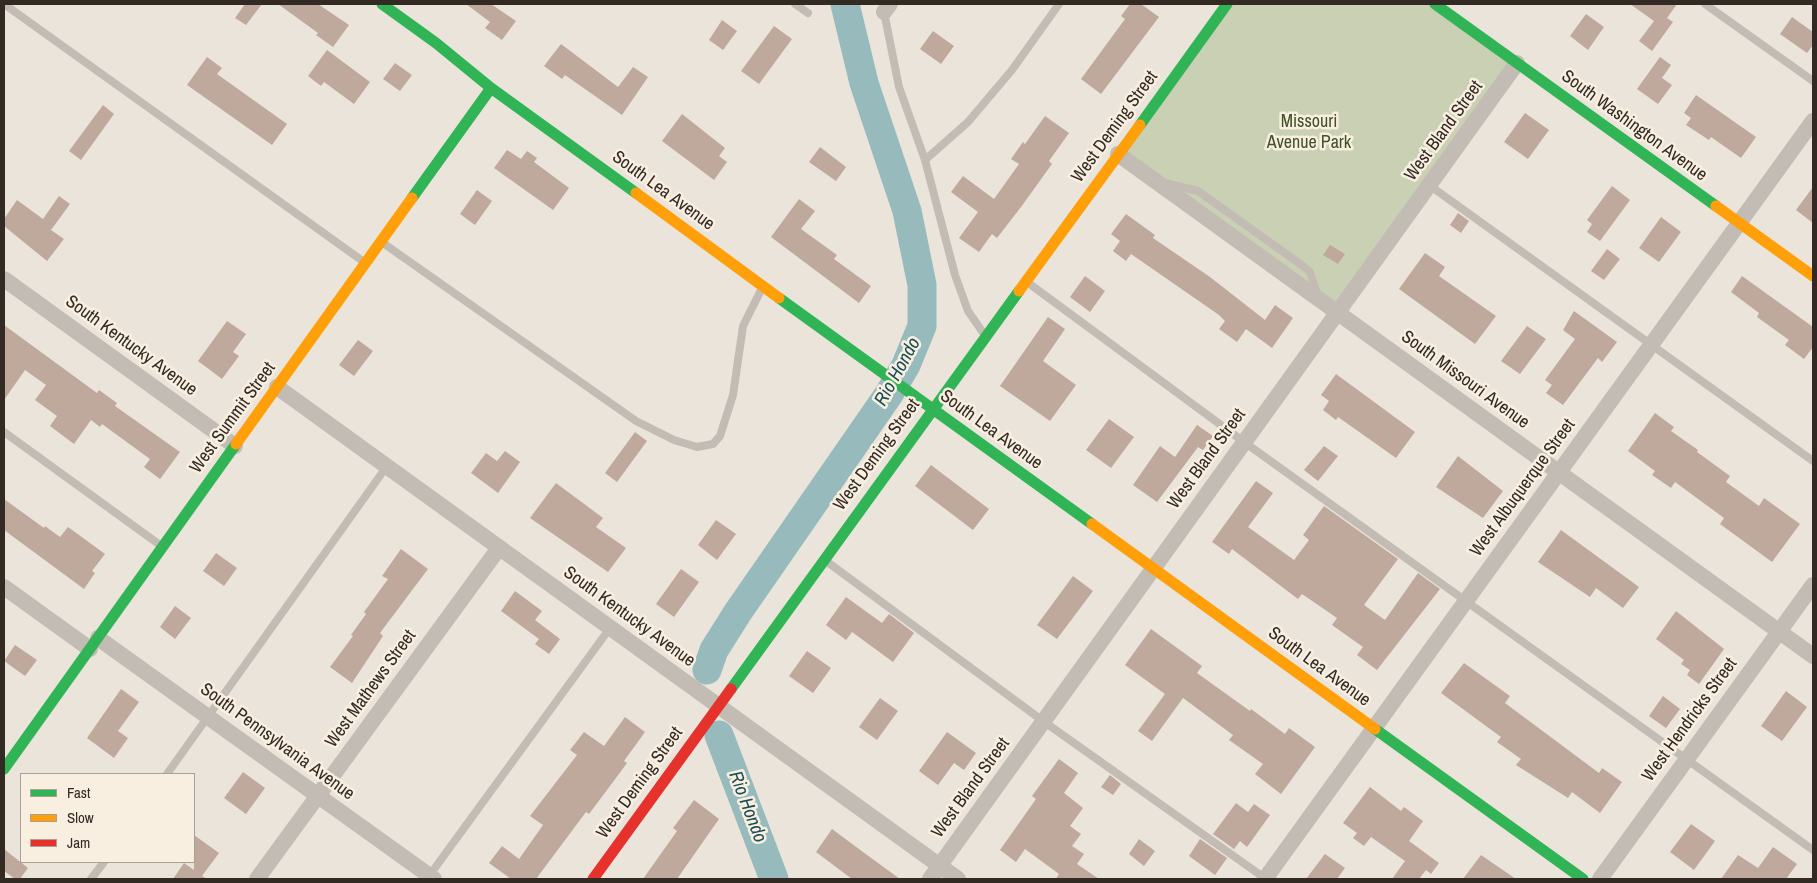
<!DOCTYPE html>
<html>
<head>
<meta charset="utf-8">
<style>
  body { margin:0 }
  #map { position:relative; width:1817px; height:883px; overflow:hidden; background:#ebe4db; font-family:"Archivo Narrow",sans-serif }
  canvas { display:block }
  .frame { position:absolute; inset:0; border:5px solid #332a24; pointer-events:none }
  .legend { position:absolute; left:20px; top:773px; width:175px; height:90px; box-sizing:border-box; background:#f9efe1; border:1px solid #aaa095; margin:0; padding:6px 9px; list-style:none; font-size:15px; color:#332a24 }
  .legend li { display:flex; align-items:center; gap:10px; height:25px }
  .legend b { width:25px; border:1px solid #aaa095 }
</style>
</head>
<body>
<div id="map">
<canvas width="1817" height="883"></canvas>
<div class="frame"></div>
<ul class="legend">
<li><b style="height:6px;background:#30b455"></b>Fast</li>
<li><b style="height:6px;background:#ff9f0a"></b>Slow</li>
<li><b style="height:6px;background:#e5322d"></b>Jam</li>
</ul>
</div>
<script>
const g = document.querySelector('canvas').getContext('2d');
g.lineJoin = 'round';
function fillPath(path, color) { g.fillStyle = color; g.fill(path, 'evenodd'); }
const toPath = rows => new Path2D(rows.map(r => 'M' + r).join(''));
function stroke(path, color, width, dash) { g.strokeStyle = color; g.lineWidth = width; g.lineCap = dash ? 'butt' : 'round'; g.setLineDash(dash || []); g.stroke(path); }
function label(font, color, halo, rows, align = 'center') {
  g.font = font + ' "Archivo Narrow",sans-serif'; g.lineWidth = 5; g.setLineDash([]); g.textBaseline = 'middle'; g.strokeStyle = halo; g.fillStyle = color; for (const [text, x, y, turn = 0] of rows) {
    g.save(); g.translate(x, y); g.rotate((+turn || 0) * Math.PI / 180); g.textAlign = isNaN(turn) ? turn : align; if (halo) g.strokeText(text, 0, 0); g.fillText(text, 0, 0); g.restore();
  }
}
const green = toPath([
  [1227,4,1435,4,1517,63,1337,313,1118,154]
]);
const river = toPath([
  [707,670,714,650,738,612,889,394,906,365,922,326,922,285,907,211,864,83,845,4],
  [719,735,774,879]
]);
const building = toPath([
  [245,4,262,4,246,25,235,18],
  [278,4,318,4,349,25,333,47,316,35,318,33],
  [466,4,491,4,516,21,502,40,485,28,490,22],
  [1130,4,1141,4,1159,17,1101,94,1081,79,1125,19,1121,16],
  [1630,4,1677,4,1667,18,1673,22,1652,51,1639,41,1654,21],
  [1586,14,1604,27,1588,50,1570,36],
  [1792,17,1813,32,1813,45,1807,53,1780,34],
  [722,20,737,31,723,50,709,40],
  [774,26,792,39,759,84,741,71],
  [933,31,954,46,941,64,920,49],
  [561,44,618,87,633,67,648,77,622,115,565,75,562,79,544,66],
  [327,50,370,82,354,104,324,82,321,86,308,76],
  [207,57,222,68,217,74,287,124,272,145,187,85],
  [1660,57,1671,65,1662,78,1672,85,1658,104,1637,89],
  [395,63,412,75,400,91,383,79],
  [1696,95,1756,137,1741,158,1711,137,1709,140,1686,125,1691,118,1684,113],
  [103,105,114,114,81,160,69,151],
  [1525,113,1549,130,1528,159,1504,142],
  [682,114,725,148,719,156,727,162,714,180,662,141],
  [1045,116,1069,133,1049,161,1052,164,1021,207,997,238,992,234,979,252,959,238,978,212,951,192,963,176,994,199,1019,164,1011,159,1023,142,1025,144],
  [820,147,846,167,836,181,809,162],
  [507,150,521,159,527,151,537,158,534,162,569,188,553,210,494,168],
  [1612,186,1630,200,1600,241,1587,232,1592,224,1587,220],
  [1813,187,1813,223,1796,210],
  [477,190,492,201,475,225,460,214],
  [59,196,70,204,51,230,64,239,47,261,4,226,4,219,17,200,43,219],
  [799,199,815,211,801,229,837,255,834,259,871,286,859,303,771,237],
  [1458,213,1469,221,1461,233,1450,225],
  [1126,214,1155,235,1153,238,1210,277,1265,320,1275,305,1293,318,1272,348,1246,329,1237,342,1219,329,1225,321,1219,315,1131,254,1126,261,1113,251,1120,241,1111,234],
  [1661,217,1681,232,1659,262,1639,248],
  [1330,245,1345,254,1338,264,1323,255],
  [1607,249,1620,259,1604,280,1591,271],
  [1425,253,1445,267,1439,276,1496,316,1475,344,1399,289],
  [1085,276,1105,291,1090,312,1070,297],
  [1742,276,1813,327,1813,347,1804,359,1785,345,1789,340,1757,317,1759,313,1731,292],
  [1574,311,1617,342,1602,362,1598,358,1563,405,1546,393,1552,385,1545,380,1575,339,1563,330],
  [1048,317,1065,329,1043,361,1076,385,1050,421,1000,386],
  [227,321,246,334,233,352,239,356,222,379,198,361],
  [4,325,97,393,99,390,117,403,115,406,180,452,160,479,144,467,150,459,102,424,100,427,91,420,74,444,50,426,57,416,35,400,46,385,25,370,4,400],
  [1527,326,1546,339,1520,374,1501,361],
  [358,340,373,351,354,376,339,365],
  [1336,374,1415,432,1396,458,1338,417,1336,420,1323,410,1329,401,1321,395],
  [1655,413,1674,427,1671,431,1698,450,1697,452,1730,476,1726,482,1759,506,1764,498,1800,524,1772,562,1720,524,1724,518,1675,482,1671,488,1652,475,1655,471,1628,451],
  [1109,419,1134,437,1111,468,1086,450],
  [1197,425,1213,436,1203,450,1198,447,1157,502,1133,485,1160,446,1175,457],
  [635,432,647,441,617,482,605,473],
  [1324,446,1338,456,1318,481,1304,470],
  [505,451,520,462,498,493,471,473,486,453,497,461],
  [1458,456,1503,491,1483,518,1436,487],
  [931,465,989,509,973,530,915,486],
  [1256,481,1273,493,1248,527,1294,560,1309,540,1303,535,1324,506,1398,559,1364,605,1385,620,1418,573,1440,589,1377,670,1357,655,1363,647,1332,625,1337,618,1302,594,1298,599,1232,549,1229,554,1212,542],
  [556,483,603,518,596,527,626,548,608,572,530,518],
  [4,499,44,528,45,526,60,537,68,527,105,554,92,571,95,573,84,589,4,530],
  [716,520,736,534,717,560,698,545],
  [1561,530,1639,587,1623,608,1596,588,1590,597,1538,562],
  [401,549,428,569,380,633,383,636,352,683,330,667,353,636,351,635,366,614,364,612,388,579,382,576],
  [216,553,237,568,224,586,203,571],
  [681,569,699,582,674,617,656,604],
  [1073,576,1093,591,1057,639,1037,625],
  [515,591,542,611,535,620,560,639,549,654,535,644,539,639,501,611],
  [846,597,882,623,889,614,914,633,893,662,852,632,846,640,826,625],
  [175,606,191,618,175,639,160,627],
  [1676,611,1724,649,1699,684,1687,675,1690,670,1681,664,1684,660,1656,639],
  [1151,629,1202,666,1197,673,1250,711,1251,709,1285,734,1289,728,1315,747,1281,794,1255,774,1263,764,1229,740,1233,735,1183,698,1152,741,1138,731,1165,694,1125,665],
  [15,645,37,660,25,676,4,661],
  [807,651,831,668,813,693,789,676],
  [1464,663,1510,696,1505,703,1599,773,1602,768,1622,782,1600,813,1572,792,1568,798,1516,765,1521,759,1497,742,1501,737,1441,693],
  [121,689,139,702,118,731,128,738,114,758,87,738],
  [1786,691,1807,707,1782,741,1761,726],
  [1663,696,1680,709,1666,728,1649,716],
  [880,698,898,711,877,740,859,727],
  [625,717,645,732,624,761,627,763,613,782,589,814,586,812,536,879,511,879,489,863,502,846,519,859,543,825,530,816,577,755,570,750,584,732,604,746],
  [947,732,976,753,964,770,954,763,938,785,919,771],
  [1059,759,1078,773,1064,793,1083,808,1070,826,1081,834,1072,846,1084,854,1077,864,1099,879,1056,879,1059,874,1025,849,1016,862,1000,850,1036,799,1032,796],
  [243,772,265,788,246,814,224,798],
  [1110,775,1121,784,1113,795,1101,787],
  [1370,787,1401,811,1404,807,1423,821,1409,841,1439,863,1431,874,1426,870,1419,879,1392,879,1405,861,1371,837,1364,846,1353,838,1357,833,1343,823],
  [694,800,719,819,677,879,643,879,677,831,673,828],
  [1236,803,1248,812,1254,804,1270,815,1247,847,1240,841,1234,849,1213,834],
  [1691,824,1715,841,1694,870,1670,852],
  [832,829,863,852,900,879,852,879,816,852],
  [194,835,219,853,202,876,207,879,173,879,184,863,194,870],
  [1139,839,1155,851,1144,866,1129,854],
  [1200,839,1227,858,1215,875,1189,856],
  [1773,847,1797,864,1786,879,1721,879,1738,855,1758,868],
  [4,849,28,868,20,879,15,879,4,871],
  [1325,854,1345,868,1337,879,1306,879],
  [1481,855,1516,879,1463,879]
]);
const lane = toPath([
  [4,4,364,262],
  [795,4,808,13],
  [1705,4,1813,81],
  [884,12,899,87,925,160,955,275,968,311,984,334],
  [925,160,968,122,1012,70,1059,4],
  [1165,183,1198,191,1303,266,1310,272,1317,294],
  [1429,185,1813,461],
  [383,243,636,421,674,440,697,447,713,444,720,436,733,395,743,326,762,288],
  [1027,282,1244,442,1813,850],
  [4,432,160,545],
  [826,561,1043,721,1266,879],
  [167,774,387,466],
  [429,876,610,628],
  [91,879,104,862]
]);
const street = toPath([
  [884,12,890,4],
  [1118,154,1813,656],
  [4,279,235,446],
  [277,387,958,879],
  [4,587,90,649],
  [98,638,434,879],
  [257,879,499,548],
  [930,879,1517,63],
  [1265,879,1813,121],
  [1600,879,1813,585]
]);
const fast = toPath([
  [382,4,436,43,491,88,636,193],
  [1435,4,1716,206],
  [1140,125,1227,4],
  [412,198,491,88],
  [779,298,1092,524],
  [731,689,1019,291],
  [1375,729,1583,879],
  [4,769,236,444]
]);
const slow = toPath([
  [636,193,779,298],
  [1716,206,1813,276],
  [1019,291,1140,125],
  [236,444,412,198],
  [1092,524,1375,729]
]);
const jam = toPath([
  [593,879,731,689]
]);
const parkNames = [
  ["Missouri",1309,122],
  ["Avenue Park",1309,143]
];
const streetNames = [
  ["South Washington Avenue",1634,126,36],
  ["West Deming Street",1115,127,-54],
  ["West Bland Street",1444,131,-54],
  ["South Lea Avenue",663,191,36],
  ["South Kentucky Avenue",131,346,36],
  ["South Missouri Avenue",1465,380,36],
  ["West Summit Street",233,418,-54],
  ["South Lea Avenue",991,430,36],
  ["West Deming Street",877,455,-54],
  ["West Bland Street",1207,459,-54],
  ["West Albuquerque Street",1523,488,-54],
  ["South Kentucky Avenue",629,617,36],
  ["South Lea Avenue",1319,667,36],
  ["West Mathews Street",371,689,-54],
  ["West Hendricks Street",1690,720,-54],
  ["South Pennsylvania Avenue",277,742,36],
  ["West Deming Street",640,783,-54],
  ["West Bland Street",971,788,-54]
];
const waterNames = [
  ["Rio Hondo",898,372,-61],
  ["Rio Hondo",747,807,69]
];
fillPath(green, '#cad0b4');
stroke(river, '#97bbbc', 29);
fillPath(building, '#bfa99c');
stroke(lane, '#c3bcb5', 8);
stroke(street, '#c3bcb5', 16);
stroke(fast, '#30b455', 11);
stroke(slow, '#ff9f0a', 11);
stroke(jam, '#e5322d', 11);
label('18px', '#405227', '#f9efe1', parkNames);
label('18px', '#332a24', '#f9efe1', streetNames);
label('italic 19px', '#194e55', '#f9efe1', waterNames);
</script>
</body>
</html>
